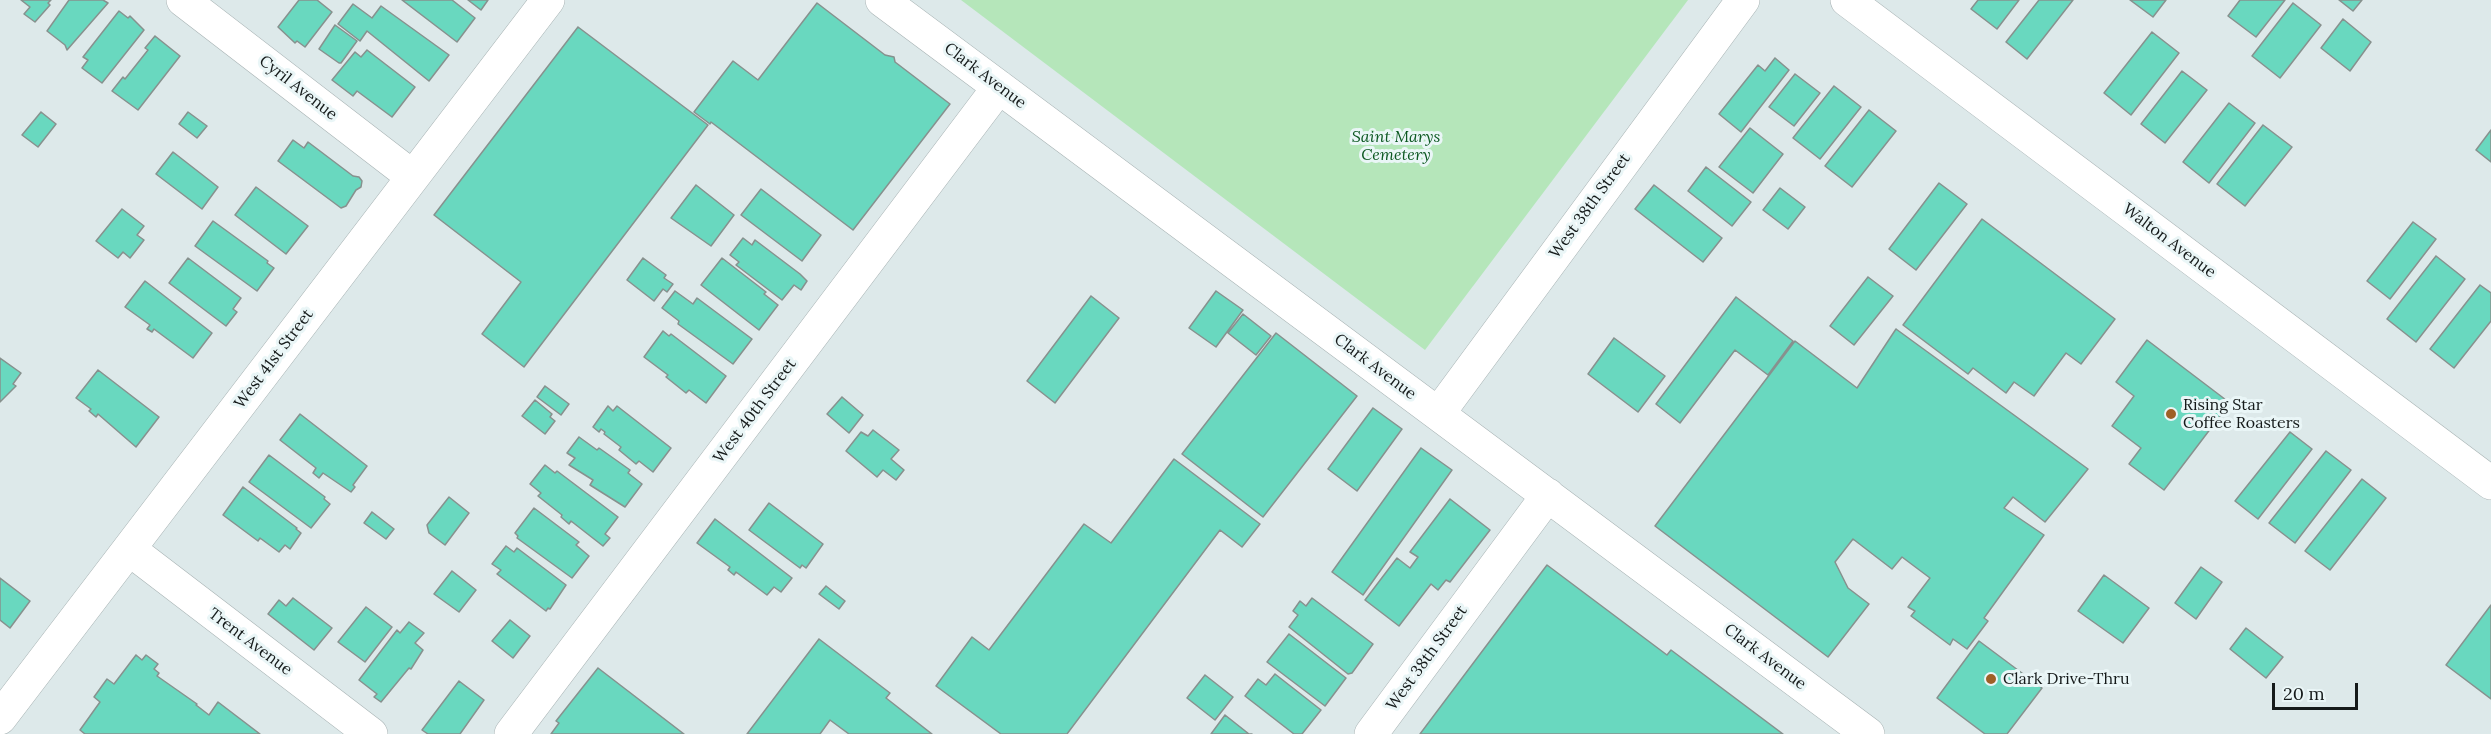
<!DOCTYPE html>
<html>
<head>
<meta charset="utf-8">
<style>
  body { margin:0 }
  #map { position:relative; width:2491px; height:734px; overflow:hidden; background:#dde9ea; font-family:Lora,serif }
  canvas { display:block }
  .scale { position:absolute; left:2272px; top:683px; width:86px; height:27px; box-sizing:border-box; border:3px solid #151a1a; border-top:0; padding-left:8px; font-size:18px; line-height:21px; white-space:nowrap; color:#151a1a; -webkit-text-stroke:4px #eaf6f7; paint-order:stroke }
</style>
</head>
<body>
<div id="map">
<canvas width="2491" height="734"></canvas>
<div class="scale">20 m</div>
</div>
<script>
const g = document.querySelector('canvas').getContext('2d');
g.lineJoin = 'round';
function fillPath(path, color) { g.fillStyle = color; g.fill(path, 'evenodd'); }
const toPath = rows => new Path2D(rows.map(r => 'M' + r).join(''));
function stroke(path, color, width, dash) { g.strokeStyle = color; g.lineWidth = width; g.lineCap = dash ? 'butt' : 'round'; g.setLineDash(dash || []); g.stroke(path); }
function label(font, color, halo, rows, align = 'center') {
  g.font = font + ' Lora,serif'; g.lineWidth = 6; g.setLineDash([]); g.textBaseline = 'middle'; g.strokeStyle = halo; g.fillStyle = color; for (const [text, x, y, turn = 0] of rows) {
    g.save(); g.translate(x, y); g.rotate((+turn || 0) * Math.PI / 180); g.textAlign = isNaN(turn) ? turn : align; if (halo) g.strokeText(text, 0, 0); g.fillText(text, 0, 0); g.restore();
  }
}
const green = toPath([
  [961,0,1688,0,1425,350]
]);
const building = toPath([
  [21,0,51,0,48,3,50,5,35,22,24,14,30,7,21,0],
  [69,0,103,0,108,3,67,50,65,45,47,31,69,0],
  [299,0,317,0,332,12,305,47,297,41,295,43,278,27,299,0],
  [402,0,452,0,475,18,457,42,402,0],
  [468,0,488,0,481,10,468,0],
  [1978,0,2019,0,1997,29,1971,9,1978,0],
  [2039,0,2073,0,2027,59,2006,42,2039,0],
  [2130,0,2166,0,2153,17,2130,0],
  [2240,0,2285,0,2256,37,2228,16,2240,0],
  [2339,0,2362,0,2353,11,2339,0],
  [817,3,885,55,894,57,895,62,950,104,853,230,711,122,710,124,694,112,733,61,758,80,817,3],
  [2293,3,2321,25,2280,78,2252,56,2293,3],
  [353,4,372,18,381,6,449,55,429,81,367,31,360,41,338,24,353,4],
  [119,11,128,18,130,16,144,30,102,83,82,68,88,60,83,57,119,11],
  [2343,19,2371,42,2350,71,2321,48,2343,19],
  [335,25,357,41,341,63,339,63,319,49,335,25],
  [578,27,708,125,524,367,482,334,521,282,434,215,578,27],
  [2152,32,2179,53,2131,115,2104,93,2152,32],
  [155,36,180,56,138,110,112,91,123,77,125,79,148,50,145,48,155,36],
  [367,50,415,87,392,117,357,91,353,96,332,80,355,52,361,57,367,50],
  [1775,58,1789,70,1741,132,1719,114,1758,65,1765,71,1775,58],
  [2182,71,2207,90,2165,143,2141,124,2182,71],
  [1795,74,1820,93,1794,126,1769,107,1795,74],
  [1834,86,1861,107,1820,159,1793,138,1834,86],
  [2229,103,2255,123,2209,183,2183,162,2229,103],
  [1869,110,1896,131,1852,187,1825,166,1869,110],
  [41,112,56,124,38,147,22,135,41,112],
  [188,112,207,126,197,138,179,124,188,112],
  [2263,125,2292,147,2245,206,2217,184,2263,125],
  [1750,128,1783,154,1753,193,1719,167,1750,128],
  [2491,130,2491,162,2476,150,2491,130],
  [293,140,304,148,308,142,353,176,359,177,362,181,361,187,356,190,346,206,341,208,278,161,293,140],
  [173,152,218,187,202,209,156,174,173,152],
  [1706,167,1751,202,1732,226,1688,191,1706,167],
  [1939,183,1967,204,1916,270,1889,249,1939,183],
  [696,185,734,215,711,246,671,218,696,185],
  [1654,185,1722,238,1703,262,1635,209,1654,185],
  [256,187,308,226,286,254,235,215,256,187],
  [1780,188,1805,207,1788,229,1763,210,1780,188],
  [761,189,821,235,802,261,741,215,761,189],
  [122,209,144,226,137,235,144,240,130,258,123,252,118,258,96,241,122,209],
  [1982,219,2115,319,2081,364,2066,353,2034,396,2014,382,2006,393,1973,368,1968,374,1903,325,1982,219],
  [213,221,268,261,267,263,274,268,257,291,195,246,213,221],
  [2413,222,2436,239,2390,299,2367,281,2413,222],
  [743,238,752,245,755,240,800,274,807,281,801,290,794,285,782,300,736,265,739,262,730,255,743,238],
  [2436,256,2465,279,2416,342,2387,319,2436,256],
  [188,258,241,298,233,309,237,312,226,326,169,283,188,258],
  [643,258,666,275,664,278,673,284,667,292,663,289,654,301,627,280,643,258],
  [722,258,766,292,764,294,778,305,759,330,701,285,722,258],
  [1868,277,1893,296,1854,345,1830,326,1868,277],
  [145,281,212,333,193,358,154,329,152,332,147,329,150,325,125,307,145,281],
  [2480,285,2491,293,2491,321,2454,368,2430,349,2480,285],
  [675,291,693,304,697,298,752,339,733,364,678,324,679,321,662,308,675,291],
  [1216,291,1243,310,1216,347,1189,328,1216,291],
  [1091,296,1119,318,1055,403,1027,381,1091,296],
  [1736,297,1793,341,1768,375,1735,350,1680,423,1656,404,1736,297],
  [1243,314,1271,336,1256,355,1228,333,1243,314],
  [1896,329,2088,469,2045,522,2013,497,2004,508,2044,535,1984,618,1988,621,1967,649,1953,639,1950,645,1911,616,1915,611,1908,607,1930,578,1902,557,1892,569,1853,539,1835,562,1848,588,1869,604,1828,657,1655,526,1795,341,1857,388,1896,329],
  [663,331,669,336,671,334,726,376,706,403,689,390,686,393,666,377,668,375,644,357,663,331],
  [1276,333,1357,396,1263,517,1182,454,1276,333],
  [1614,338,1665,376,1638,412,1588,374,1614,338],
  [2147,340,2230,403,2164,490,2129,464,2141,448,2112,426,2134,396,2116,382,2147,340],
  [0,358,21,373,13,384,16,386,0,402,0,358],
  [98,370,159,417,136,447,98,414,96,417,89,411,91,409,76,398,98,370],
  [545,386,569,404,561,415,537,397,545,386],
  [842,397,863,415,849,433,827,414,842,397],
  [535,400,552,414,550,417,555,421,545,434,522,416,535,400],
  [608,406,613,411,617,406,671,448,653,472,639,461,636,464,619,450,621,447,604,434,605,432,601,429,599,432,593,427,608,406],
  [1373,408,1402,429,1357,491,1328,469,1373,408],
  [300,414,367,466,353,485,355,487,351,492,323,473,319,478,313,473,316,468,280,440,300,414],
  [873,430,899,450,891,459,904,470,896,480,883,470,877,477,846,451,861,432,868,436,873,430],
  [2290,432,2312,449,2258,519,2235,501,2290,432],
  [579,437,597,450,599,448,630,470,628,473,642,484,625,507,590,485,593,480,569,465,575,458,567,453,579,437],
  [1421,448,1452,470,1363,595,1332,572,1421,448],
  [2326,451,2351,470,2295,543,2269,523,2326,451],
  [269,455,325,497,324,499,330,504,311,528,249,482,269,455],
  [1174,459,1260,524,1242,547,1220,530,1067,734,1001,734,936,686,972,637,989,650,1084,524,1111,543,1174,459],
  [545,465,555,473,557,471,618,517,605,534,610,538,603,546,571,521,569,524,561,517,562,515,538,496,541,493,530,484,545,465],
  [2362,479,2386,498,2330,570,2305,551,2362,479],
  [243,487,297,528,296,529,301,533,290,549,285,545,279,552,260,538,258,541,223,515,243,487],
  [449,497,469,513,445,545,429,533,427,525,449,497],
  [1450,499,1490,530,1450,582,1446,580,1438,590,1431,584,1399,626,1365,600,1397,558,1410,568,1418,557,1410,552,1450,499],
  [769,503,823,544,806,568,802,565,800,568,749,530,769,503],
  [534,508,579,542,576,545,589,556,572,578,517,538,518,536,515,533,534,508],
  [372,512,394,529,386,539,364,523,372,512],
  [715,519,792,578,781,592,774,587,767,595,736,572,734,575,728,570,730,567,697,543,715,519],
  [506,546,514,552,517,548,566,585,550,609,548,608,546,611,497,574,501,570,492,564,506,546],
  [1547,565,1667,655,1671,650,1783,734,1420,734,1547,565],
  [2201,567,2222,582,2196,619,2175,603,2201,567],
  [452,571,476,590,459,612,434,594,452,571],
  [2104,575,2149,608,2123,643,2078,611,2104,575],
  [0,578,30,601,10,628,0,620,0,578],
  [826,586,845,601,839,609,819,594,826,586],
  [293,598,332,628,314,650,268,614,279,600,286,606,293,598],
  [1312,598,1373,644,1352,673,1348,674,1289,627,1298,615,1293,611,1300,601,1306,606,1312,598],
  [2491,605,2491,699,2446,665,2491,605],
  [366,607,392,627,365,662,338,642,366,607],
  [510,620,530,636,513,658,492,641,510,620],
  [409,622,424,633,415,643,423,650,411,669,409,668,381,702,374,697,377,694,359,680,397,630,400,633,409,622],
  [2246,628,2283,657,2266,678,2230,649,2246,628],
  [1289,634,1346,678,1325,706,1267,662,1289,634],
  [819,639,890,693,886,698,932,734,849,734,830,720,820,734,747,734,819,639],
  [1979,641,2042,688,2007,734,1985,734,1937,698,1979,641],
  [136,655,142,660,146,655,158,664,154,669,159,673,157,676,197,704,196,705,209,715,218,702,260,734,85,734,80,730,100,702,94,697,107,679,114,684,136,655],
  [598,668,684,734,551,734,559,723,556,721,598,668],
  [1275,674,1321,710,1302,734,1294,734,1245,696,1258,679,1266,685,1275,674],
  [1205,675,1233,697,1215,720,1187,698,1205,675],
  [459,681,484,700,460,734,428,734,422,730,459,681],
  [1225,715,1249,734,1252,734,1211,734,1225,715]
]);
const minor = toPath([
  [183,0,413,177],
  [882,0,1868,734],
  [1847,0,2491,483],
  [1438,414,1743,0],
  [129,549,371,734],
  [0,718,548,0],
  [511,734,999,87],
  [1371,734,1548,495]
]);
const markers = [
  [2171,414,6,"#9e6026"],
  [1991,679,6,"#9e6026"]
];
const streetNames = [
  ["Clark Avenue",985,76,37],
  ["Cyril Avenue",298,88,38],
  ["West 38th Street",1590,206,-54],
  ["Walton Avenue",2169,241,37],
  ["West 41st Street",274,359,-53],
  ["Clark Avenue",1375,367,37],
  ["West 40th Street",755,411,-53],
  ["Trent Avenue",250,642,37],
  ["Clark Avenue",1765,657,37],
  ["West 38th Street",1427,658,-54]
];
const parkNames = [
  ["Saint Marys",1396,137],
  ["Cemetery",1396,155]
];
const poiNames = [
  ["Rising Star",2183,405],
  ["Coffee Roasters",2183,423],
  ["Clark Drive-Thru",2003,679]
];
fillPath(green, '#b5e6ba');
fillPath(building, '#69d8bf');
stroke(building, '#87918e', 1.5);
stroke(minor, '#a7b2b3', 34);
stroke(minor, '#fff', 33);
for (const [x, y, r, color] of markers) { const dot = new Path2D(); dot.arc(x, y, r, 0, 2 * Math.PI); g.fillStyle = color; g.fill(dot); stroke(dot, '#eaf6f7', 2); }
label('16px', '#151a1a', '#eaf6f7', streetNames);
label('italic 16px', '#0c5821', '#eaf6f7', parkNames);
label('16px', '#151a1a', '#eaf6f7', poiNames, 'left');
</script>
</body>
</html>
